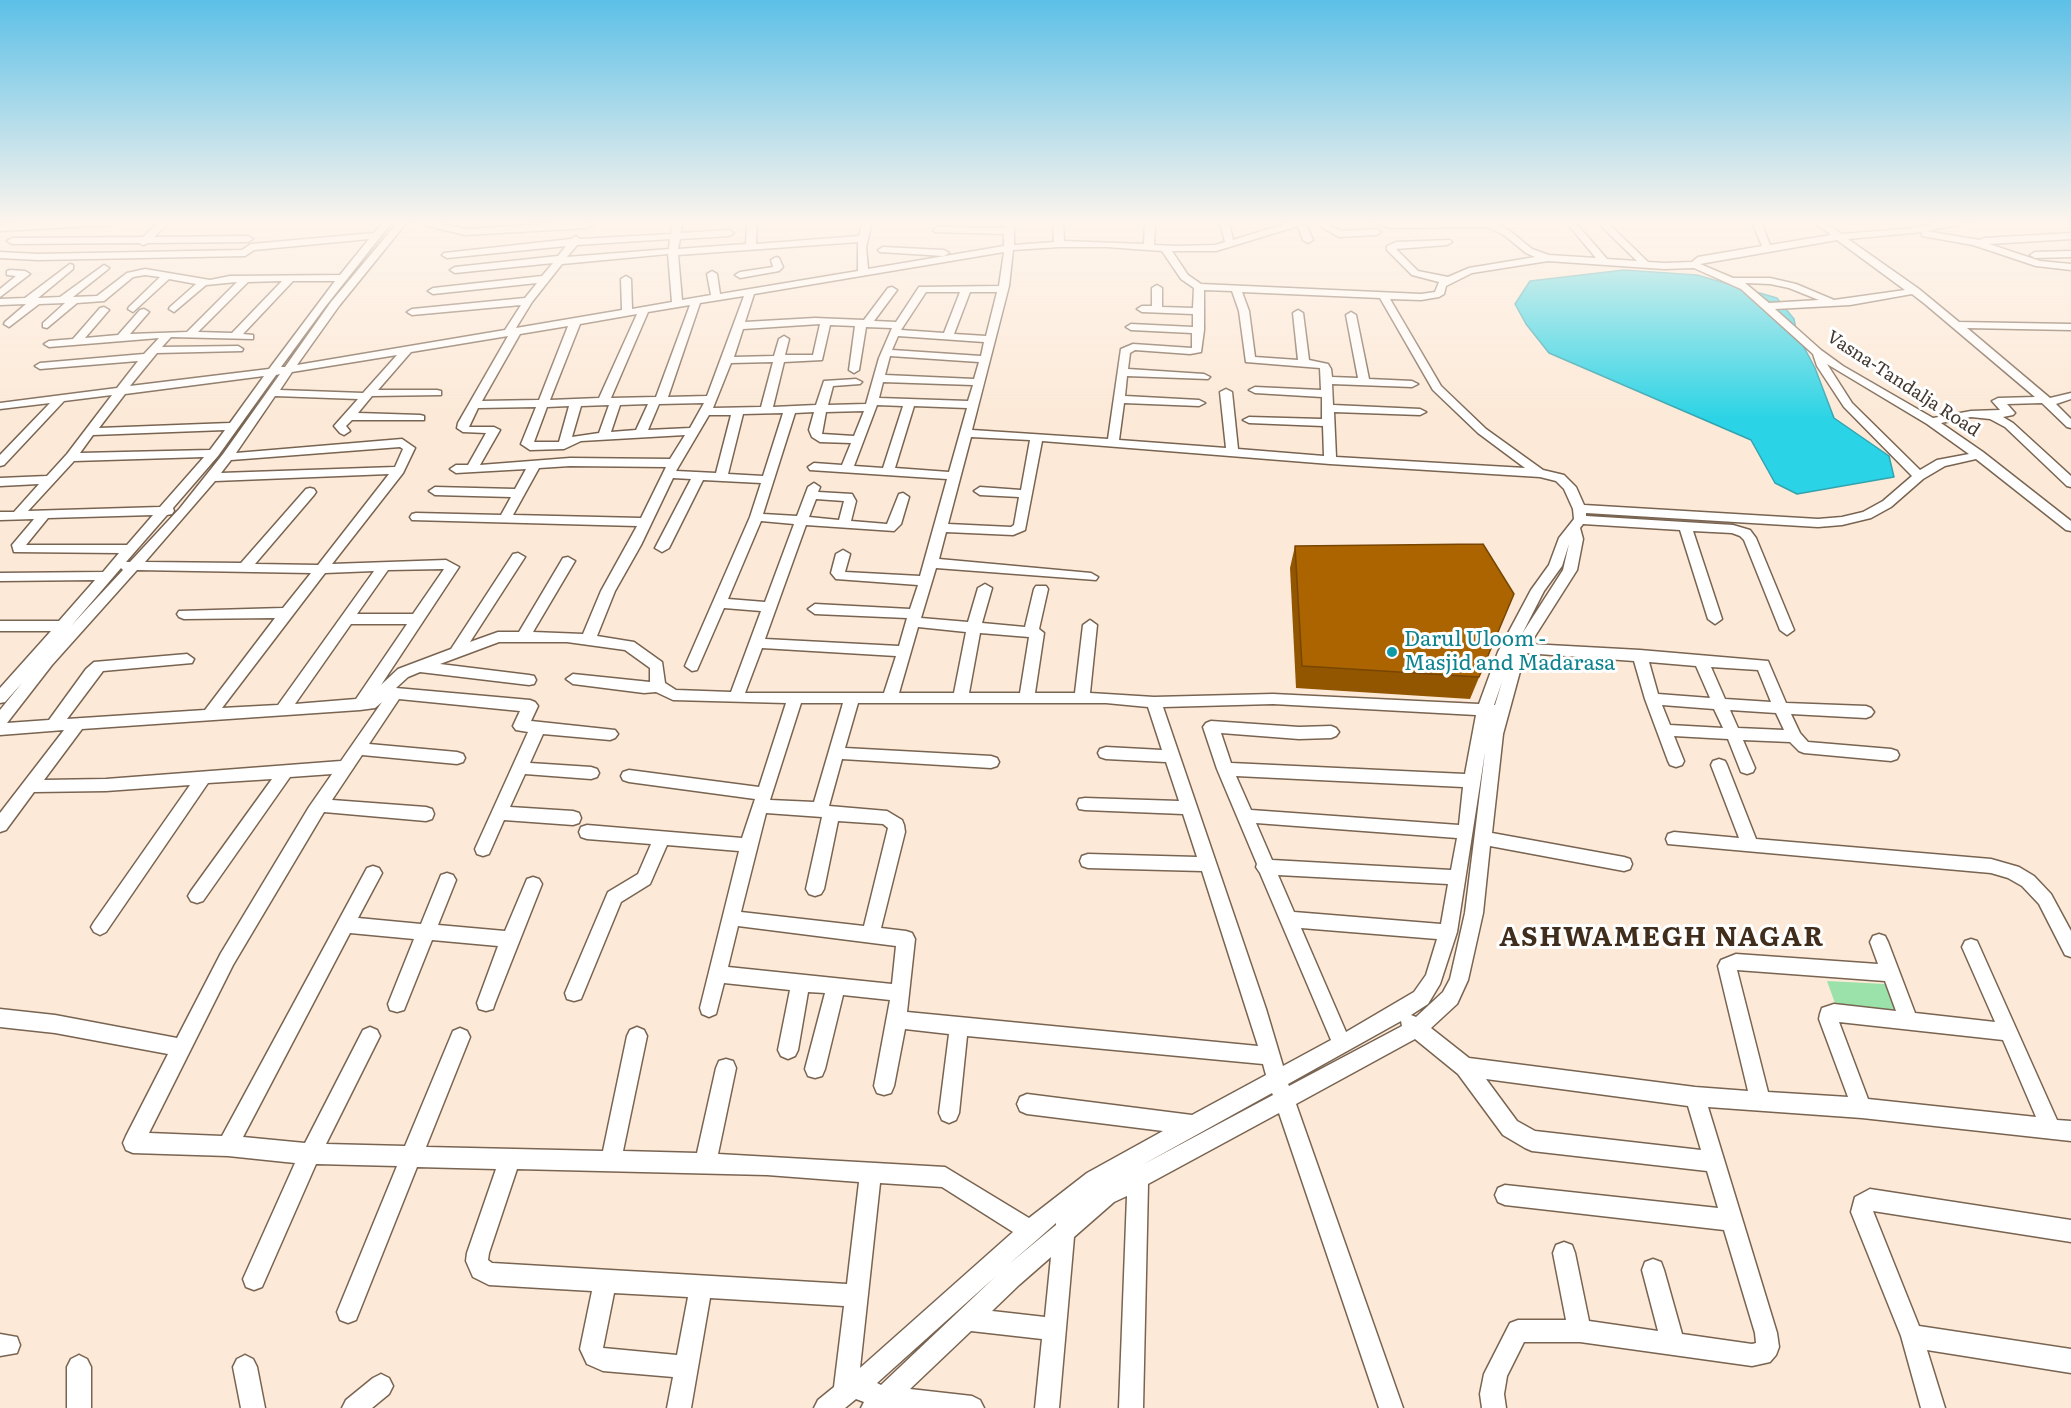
<!DOCTYPE html>
<html>
<head>
<meta charset="utf-8">
<style>
  body { margin:0 }
  canvas { display:block; background:#fce9d7 }
</style>
</head>
<body>
<canvas width="2071" height="1408"></canvas>
<script>
const g = document.querySelector('canvas').getContext('2d');
g.lineJoin = 'round';
function fillPath(path, color) { g.fillStyle = color; g.fill(path, 'evenodd'); }
const toPath = rows => new Path2D(rows.map(r => 'M' + r).join(''));
function stroke(path, color, width, dash) { g.strokeStyle = color; g.lineWidth = width; g.lineCap = dash ? 'butt' : 'round'; g.setLineDash(dash || []); g.stroke(path); }
function label(font, color, halo, rows, align = 'center') {
  g.font = font + ' Literata,serif'; g.lineWidth = 6; g.setLineDash([]); g.textBaseline = 'middle'; g.strokeStyle = halo; g.fillStyle = color; for (const [text, x, y, turn = 0] of rows) {
    g.save(); g.translate(x, y); g.rotate((+turn || 0) * Math.PI / 180); g.textAlign = isNaN(turn) ? turn : align; if (halo) g.strokeText(text, 0, 0); g.fillText(text, 0, 0); g.restore();
  }
}
const green = toPath([
  [1827,981,1885,984,1898,1010,1836,1006]
]);
const water = toPath([
  [1624,270,1697,275,1777,298,1794,319,1797,334,1815,368,1834,418,1889,456,1894,477,1797,494,1775,483,1751,440,1549,353,1526,324,1515,304,1530,281,1624,270]
]);
const minor = toPath([
  [36,222,115,222,111,225,0,231,0,225,36,222],
  [159,222,169,222,154,237,248,236,253,239,248,242,148,243,143,245,139,243,12,244,7,241,12,238,143,237,159,222],
  [383,222,392,222,325,307,281,367,285,367,331,302,398,222,407,222,339,306,297,365,505,330,521,305,412,315,407,312,412,309,525,298,537,283,433,294,428,291,433,288,542,276,553,263,455,273,450,270,455,267,558,256,566,246,447,258,442,255,444,253,571,239,576,236,580,239,671,234,673,222,682,222,681,233,729,230,734,233,729,236,680,239,678,249,746,244,747,222,757,222,756,244,859,236,863,222,872,222,866,247,868,269,1004,246,1004,234,935,232,933,230,938,227,1004,228,1004,222,1014,222,1014,245,1054,242,1053,222,1063,222,1064,241,1144,244,1145,222,1155,222,1154,245,1177,246,1215,245,1225,242,1220,222,1229,222,1233,240,1290,222,1305,222,1313,240,1308,243,1303,240,1298,226,1216,251,1172,251,1188,275,1201,284,1421,294,1435,292,1439,282,1412,275,1387,250,1387,246,1396,242,1450,240,1452,242,1447,245,1396,249,1418,271,1448,277,1469,268,1535,257,1526,253,1504,235,1487,227,1391,228,1369,222,1493,222,1510,231,1532,249,1549,255,1596,258,1566,222,1575,222,1607,259,1637,261,1597,222,1607,222,1648,262,1664,263,1692,262,1698,257,1762,246,1752,222,1761,222,1770,245,1831,235,1814,222,1825,222,1841,234,1905,229,1948,222,1972,222,1926,231,1980,240,1984,238,2071,233,2071,239,1989,244,2040,261,2071,264,2071,270,2036,266,1973,245,1922,236,1922,232,1848,239,1919,289,1959,322,2071,324,2071,330,1967,328,2050,398,2071,393,2071,399,2056,404,2071,419,2071,428,2067,427,2042,403,2007,404,2015,413,2013,415,2003,417,2013,423,2071,476,2071,487,2067,486,2005,427,1990,419,1971,417,1941,423,1983,452,2071,521,2071,531,2066,530,1976,459,1945,466,1923,479,1891,507,1871,518,1842,525,1818,527,1586,513,1586,516,1733,525,1750,530,1756,538,1794,630,1787,635,1780,630,1744,540,1740,536,1732,533,1693,531,1722,619,1715,624,1708,619,1680,530,1583,524,1580,528,1583,539,1577,570,1530,644,1640,650,1768,661,1786,703,1866,706,1871,708,1874,712,1871,716,1866,718,1791,714,1800,733,1808,742,1891,749,1897,751,1899,755,1897,759,1891,761,1804,753,1799,751,1790,742,1743,740,1755,768,1753,772,1747,774,1741,772,1728,739,1674,736,1684,761,1682,765,1676,767,1670,765,1668,761,1645,699,1634,661,1525,653,1503,734,1492,833,1624,857,1630,859,1632,864,1630,869,1624,871,1490,846,1483,913,1468,980,1457,1004,1431,1028,1469,1058,1695,1087,1748,1091,1718,966,1721,960,1736,954,1878,964,1870,942,1873,936,1879,934,1885,936,1888,942,1915,1013,1995,1022,1962,947,1965,941,1971,939,1977,941,2057,1120,2071,1121,2071,1141,1862,1118,1708,1107,1777,1333,1779,1347,1776,1355,1770,1362,1752,1366,1580,1342,1524,1342,1507,1376,1504,1394,1506,1408,1482,1408,1480,1394,1484,1374,1510,1323,1518,1320,1566,1320,1553,1253,1556,1245,1564,1242,1572,1245,1575,1253,1589,1321,1658,1331,1642,1270,1645,1262,1653,1259,1661,1262,1664,1270,1682,1334,1752,1344,1756,1343,1755,1333,1724,1230,1505,1205,1498,1202,1495,1195,1498,1188,1505,1185,1718,1208,1707,1171,1532,1151,1525,1148,1503,1135,1458,1074,1415,1039,1296,1104,1403,1408,1379,1408,1279,1113,1148,1184,1143,1408,1119,1408,1127,1196,1114,1202,1074,1237,1059,1408,1035,1408,1042,1339,971,1331,910,1389,972,1396,980,1400,984,1408,861,1408,864,1402,856,1399,845,1408,814,1408,818,1400,834,1387,844,1306,710,1298,691,1408,667,1408,673,1377,603,1371,587,1364,580,1349,592,1291,489,1285,473,1277,466,1261,467,1253,496,1169,417,1167,356,1320,348,1323,340,1320,337,1312,397,1166,316,1164,262,1287,254,1290,246,1287,243,1279,295,1163,228,1156,133,1153,126,1150,123,1143,126,1136,168,1054,55,1033,0,1027,0,1009,55,1015,177,1038,221,953,309,807,332,774,290,777,203,901,197,903,191,901,188,896,191,891,272,779,208,783,106,932,100,935,94,932,91,927,94,922,190,785,106,791,34,792,6,830,0,832,0,813,64,730,0,735,0,710,22,683,5,702,0,703,0,688,51,631,0,631,0,621,59,621,95,580,0,581,0,573,103,572,119,553,14,552,12,545,34,519,0,520,0,512,14,512,39,484,0,486,0,478,47,476,67,454,112,395,64,401,4,465,0,466,0,455,50,403,0,409,0,403,117,388,138,361,40,369,35,366,40,363,144,354,159,338,49,347,44,344,49,341,73,339,100,308,104,307,109,310,85,338,118,335,140,310,144,309,149,312,130,334,187,332,237,282,206,285,174,312,169,309,170,307,196,284,169,279,133,312,128,309,129,307,160,277,145,275,133,277,104,301,77,303,47,328,43,327,43,323,65,303,39,304,9,327,4,324,5,322,26,304,0,305,0,299,25,298,70,264,73,265,73,269,38,298,60,297,104,265,109,268,107,270,73,297,97,296,127,273,145,269,210,280,230,276,340,275,369,239,254,250,245,256,38,260,0,258,0,252,38,254,242,250,251,244,374,233,383,222],
  [670,239,669,249,567,257,577,245,670,239],
  [1837,240,1905,290,1834,300,1796,284,1770,278,1733,278,1700,264,1837,240],
  [858,242,858,271,720,294,717,274,712,271,707,274,711,295,682,300,678,255,858,242],
  [1059,247,1107,247,1162,251,1181,279,1194,288,1193,308,1162,307,1162,288,1157,285,1152,288,1152,306,1142,306,1137,309,1142,312,1193,314,1193,327,1131,324,1126,327,1131,330,1192,333,1192,348,1133,344,1121,349,1108,439,972,430,1009,286,1013,250,1059,247],
  [1004,252,999,286,919,287,896,322,874,321,897,290,892,287,888,288,864,320,815,318,745,322,754,294,1004,252],
  [668,254,672,302,632,309,631,279,626,276,621,279,622,310,516,328,532,302,562,264,668,254],
  [1548,261,1664,269,1694,268,1741,289,1813,354,1817,366,1844,407,1912,476,1883,501,1863,512,1842,517,1818,519,1584,505,1576,487,1564,475,1543,470,1486,429,1441,386,1390,299,1421,300,1439,297,1444,294,1446,286,1472,273,1548,261],
  [282,281,232,333,198,332,248,282,282,281],
  [293,281,335,281,269,369,130,386,157,353,242,351,243,349,238,346,162,347,171,337,253,339,253,335,243,334,293,281],
  [1745,283,1770,284,1789,288,1819,300,1769,303,1745,283],
  [1204,290,1232,291,1239,311,1246,362,1320,368,1321,390,1255,387,1249,390,1255,393,1322,397,1322,419,1249,417,1243,420,1249,423,1323,426,1324,456,1238,449,1232,392,1226,389,1220,392,1226,448,1119,440,1124,403,1199,406,1205,403,1199,400,1125,396,1127,376,1208,379,1210,377,1204,374,1128,369,1130,353,1135,350,1190,354,1201,352,1204,330,1204,290],
  [926,292,960,292,944,333,901,330,926,292],
  [970,292,997,292,986,336,954,334,970,292],
  [1242,292,1380,298,1433,390,1478,433,1525,468,1336,457,1334,412,1420,415,1426,412,1420,409,1333,405,1332,384,1412,387,1418,384,1412,381,1369,379,1356,315,1351,312,1346,315,1358,378,1332,377,1331,369,1328,364,1309,360,1303,313,1298,310,1293,313,1298,360,1255,357,1249,311,1242,292],
  [1912,294,1925,304,2035,397,1998,398,1992,401,2000,410,1971,411,1933,418,1843,366,1821,350,1775,309,1850,305,1912,294],
  [744,296,707,396,668,397,700,303,744,296],
  [690,305,656,397,611,398,648,312,690,305],
  [637,314,599,398,550,400,580,324,637,314],
  [820,324,813,355,785,355,789,339,784,336,779,339,774,356,734,357,743,329,820,324],
  [830,325,855,326,849,370,854,373,859,370,866,327,892,328,879,358,866,404,828,405,833,386,860,384,862,382,856,379,824,381,816,405,773,407,784,362,822,360,830,325],
  [568,326,539,400,482,401,520,334,568,326],
  [508,336,458,423,457,428,463,432,486,433,468,465,456,465,450,469,456,473,526,469,515,489,435,487,429,491,435,495,511,497,501,515,416,513,412,514,410,517,412,520,637,526,601,591,583,634,533,632,575,561,568,557,563,558,519,632,498,632,470,642,525,557,518,553,513,554,451,649,398,669,381,685,459,567,446,560,332,564,403,473,415,448,402,439,236,453,275,396,358,399,334,426,340,433,344,435,350,431,346,426,352,420,424,420,424,416,420,415,358,413,372,396,441,395,441,391,437,390,378,390,411,352,508,336],
  [898,336,984,342,981,356,892,350,898,336],
  [397,355,363,393,280,390,292,372,397,355],
  [890,356,979,362,974,379,885,375,890,356],
  [773,362,761,407,713,408,731,363,773,362],
  [1827,364,1927,424,1969,454,1937,460,1920,470,1852,403,1827,364],
  [280,374,223,454,180,508,130,562,126,562,167,515,172,514,174,511,173,508,218,456,276,375,280,374],
  [264,376,230,423,99,428,125,394,264,376],
  [883,382,973,385,968,401,879,398,883,382],
  [704,403,690,428,648,430,659,404,704,403],
  [648,404,636,430,611,432,620,405,648,404],
  [609,405,599,433,572,437,581,406,609,405],
  [877,405,903,406,883,468,854,466,877,405],
  [569,406,559,442,534,442,547,407,569,406],
  [914,406,967,408,949,472,895,468,914,406],
  [536,407,521,444,530,450,564,449,581,441,685,435,670,459,570,458,480,465,500,430,494,427,469,427,478,408,536,407],
  [864,411,854,436,822,434,826,412,864,411],
  [814,412,809,430,812,437,820,442,851,443,842,465,814,463,808,467,810,470,947,479,920,576,845,572,850,554,843,550,836,554,831,573,836,579,918,585,910,609,815,604,808,609,815,614,907,618,899,646,765,639,806,525,894,531,901,524,909,497,903,493,899,494,887,524,851,521,856,501,852,494,818,492,820,487,814,483,808,487,797,516,763,514,795,413,814,412],
  [783,413,763,476,728,474,743,414,783,413],
  [709,415,731,415,716,473,676,471,709,415],
  [225,430,210,450,80,453,93,435,225,430],
  [971,437,1030,440,1021,490,980,487,974,491,980,495,1019,497,1014,525,1011,527,948,524,971,437],
  [1042,441,1330,464,1540,477,1556,481,1564,489,1573,509,1574,519,1559,538,1549,565,1531,590,1498,652,1479,704,1273,694,1154,697,1090,693,1097,625,1090,620,1083,625,1075,693,1035,693,1044,633,1039,629,1048,589,1046,586,1036,586,1034,589,1025,627,982,623,992,588,985,584,978,588,968,622,921,618,936,568,1096,580,1098,577,1091,573,939,559,946,532,1013,535,1025,530,1042,441],
  [400,447,403,449,395,467,221,473,231,460,400,447],
  [204,457,160,507,28,511,74,461,204,457],
  [570,466,666,467,641,518,513,515,539,468,570,466],
  [389,474,318,565,255,564,314,495,316,492,314,489,310,488,306,489,241,563,145,562,215,481,389,474],
  [673,478,691,479,655,548,662,552,669,548,703,480,761,483,750,517,685,666,692,671,697,670,724,608,761,611,731,692,676,690,665,683,662,662,634,642,597,636,615,591,641,545,673,478],
  [816,499,844,501,839,520,809,517,816,499],
  [153,515,127,545,26,545,48,518,153,515],
  [761,521,794,524,765,602,728,599,761,521],
  [1569,544,1563,570,1522,634,1544,591,1562,566,1569,544],
  [121,568,123,570,71,626,121,568],
  [444,569,413,614,357,614,388,570,444,569],
  [137,570,311,573,283,608,179,611,177,614,179,617,184,619,275,618,205,710,67,719,103,671,192,663,194,659,187,654,94,662,86,669,49,720,7,723,52,665,137,570],
  [374,571,278,705,222,708,325,573,374,571],
  [351,624,407,624,356,699,295,704,351,624],
  [918,627,966,632,954,693,899,693,918,627],
  [980,633,1029,637,1020,693,969,693,980,633],
  [499,642,567,642,625,650,650,668,650,682,573,674,566,679,573,684,644,693,656,692,673,700,786,703,759,787,629,770,623,772,621,776,623,780,629,782,755,799,742,838,587,825,581,827,579,832,581,837,587,839,651,844,638,874,608,892,565,993,567,999,574,1001,581,999,621,902,650,884,667,845,739,851,700,1008,702,1014,709,1017,716,1014,724,983,790,990,778,1050,781,1056,788,1059,795,1056,798,1050,808,992,825,993,805,1069,808,1076,815,1078,822,1076,825,1069,843,995,890,1000,874,1086,877,1093,884,1095,891,1093,894,1086,905,1029,949,1034,939,1113,942,1120,949,1123,956,1120,959,1113,967,1036,1263,1064,1266,1075,1192,1115,1027,1094,1020,1097,1017,1104,1020,1111,1027,1114,1163,1131,1087,1173,1029,1218,945,1167,718,1154,736,1068,733,1061,726,1059,719,1061,716,1068,697,1153,623,1151,647,1036,644,1030,637,1027,630,1030,627,1036,603,1151,426,1147,470,1037,467,1031,460,1028,453,1031,405,1146,326,1144,380,1036,377,1030,370,1027,363,1030,305,1143,243,1137,350,933,414,939,388,1004,390,1010,397,1012,404,1010,432,940,498,946,477,1003,479,1009,486,1011,493,1009,495,1003,542,884,539,879,533,877,527,879,505,931,438,925,456,880,453,875,447,873,441,875,421,924,358,918,382,873,379,868,373,866,367,868,222,1136,149,1133,233,965,324,812,426,821,432,819,434,814,432,809,426,807,332,800,362,755,457,764,463,762,465,758,463,754,457,752,369,744,399,699,520,711,513,726,516,730,528,732,475,849,477,854,483,856,489,854,504,820,573,825,579,823,581,818,579,813,573,811,510,807,525,774,591,779,597,777,599,773,597,769,591,767,530,763,543,734,610,740,615,738,618,734,615,730,531,721,538,706,535,702,530,700,396,688,408,677,420,672,529,685,534,684,536,680,534,676,529,675,440,664,499,642],
  [762,648,896,656,884,693,745,693,762,648],
  [1649,662,1696,666,1710,698,1658,694,1649,662],
  [1711,667,1758,670,1771,702,1725,699,1711,667],
  [1502,682,1495,705,1494,705,1502,682],
  [382,702,341,761,106,779,44,780,82,729,360,710,375,708,382,702],
  [801,703,843,703,814,802,770,800,801,703],
  [858,703,1106,703,1148,707,1162,750,1106,747,1100,749,1098,753,1100,757,1106,759,1166,762,1179,801,1085,798,1079,799,1077,804,1079,809,1085,810,1183,814,1197,857,1088,854,1082,856,1080,861,1082,866,1088,868,1202,871,1258,1046,907,1012,915,939,912,933,906,931,881,928,905,832,904,825,902,820,887,811,829,806,842,759,991,768,997,766,999,762,997,758,991,756,845,748,858,703],
  [1273,704,1476,715,1465,774,1231,763,1221,733,1299,739,1331,738,1336,736,1339,732,1336,728,1331,726,1299,727,1211,721,1206,723,1203,727,1217,769,1257,864,1256,867,1260,873,1331,1040,1283,1066,1266,1009,1163,707,1273,704],
  [1662,705,1714,709,1723,728,1670,725,1662,705],
  [1730,710,1776,713,1784,730,1738,728,1730,710],
  [1485,752,1465,913,1450,979,1443,992,1416,1017,1411,1015,1428,1004,1440,984,1457,932,1485,752],
  [1236,776,1463,787,1459,825,1251,810,1236,776],
  [766,813,822,817,806,889,809,894,815,896,821,894,824,889,838,821,883,824,888,828,864,926,741,912,766,813],
  [1256,823,1457,838,1451,870,1272,860,1256,823],
  [1278,875,1448,884,1441,924,1294,912,1278,875],
  [738,926,896,946,892,984,728,967,738,926],
  [1301,928,1437,939,1426,975,1414,992,1346,1032,1301,928],
  [1737,970,1885,981,1896,1011,1834,1004,1822,1008,1820,1014,1819,1019,1848,1097,1768,1092,1737,970],
  [1401,1021,1402,1026,1289,1086,1288,1084,1401,1021],
  [1839,1022,2003,1040,2036,1117,1868,1099,1839,1022],
  [1486,1079,1688,1106,1701,1150,1535,1131,1517,1121,1486,1079],
  [1272,1093,1273,1095,1142,1165,1272,1093],
  [517,1169,767,1175,859,1182,847,1284,492,1263,488,1260,489,1253,517,1169],
  [880,1183,942,1187,1013,1232,860,1368,880,1183],
  [1056,1223,1056,1225,1009,1264,1038,1239,1056,1223],
  [1051,1257,1045,1317,992,1311,1019,1285,1051,1257],
  [995,1277,881,1385,877,1383,995,1277],
  [614,1293,688,1297,677,1355,603,1348,614,1293],
  [413,222,432,222,465,229,583,222,592,225,587,228,465,235,413,222],
  [1313,222,1325,222,1341,231,1376,229,1381,232,1376,235,1339,237,1313,222],
  [883,247,944,250,949,253,944,256,880,252,878,250,883,247],
  [2071,251,2071,257,2035,258,2030,255,2035,252,2071,251],
  [776,257,779,258,783,267,779,271,740,278,735,275,740,272,773,267,771,260,776,257],
  [10,270,25,271,30,274,0,297,0,289,16,276,7,275,7,271,10,270],
  [1719,759,1725,761,1727,765,1756,839,1991,859,2019,867,2034,876,2051,894,2071,931,2071,957,2065,955,2039,904,2022,886,2008,878,1991,873,1668,844,1666,839,1668,834,1674,832,1739,838,1711,765,1713,761,1719,759],
  [1870,1189,2071,1220,2071,1242,1873,1211,1919,1326,2071,1349,2071,1373,1927,1350,1945,1408,1921,1408,1901,1336,1851,1212,1855,1197,1870,1189],
  [0,1334,17,1337,20,1345,17,1353,0,1356,0,1334],
  [79,1355,87,1359,91,1367,91,1408,67,1408,67,1367,71,1359,79,1355],
  [245,1355,253,1359,257,1367,265,1408,241,1408,233,1367,237,1359,245,1355],
  [381,1374,389,1378,393,1386,389,1394,372,1408,342,1408,346,1400,373,1378,381,1374]
]);
const wall = toPath([
  [1295,546,1514,594,1470,699,1296,688,1290,568]
]);
const building = toPath([
  [1483,544,1514,594,1479,677,1302,666,1295,546,1483,544]
]);
const markers = [
  [1392,652,6,"#0f9aa8"]
];
const farStreetnames = [
  ["Vasna-Tandalja Road",1903,384,33]
];
const cultureNames = [
  ["Darul Uloom -",1404,640],
  ["Masjid and Madarasa",1404,664]
];
const districtNames = [
  ["ASHWAMEGH NAGAR",1662,938]
];
fillPath(green, '#9ae2aa');
fillPath(water, '#2ad3e5');
stroke(water, '#31a4af', 1.5);
stroke(minor, '#796451', 3);
fillPath(minor, '#fff');
fillPath(wall, '#935600');
fillPath(building, '#ab6400');
stroke(building, '#784600', 1.5);
const sky = g.createLinearGradient(0, 0, 0, 420);
sky.addColorStop(0, '#5cc0e7');
sky.addColorStop(0.53, '#fef5ed');
sky.addColorStop(1, '#fef5ed00');
g.fillStyle = sky;
g.fillRect(0, 0, 2071, 420);
for (const [x, y, r, color] of markers) { const dot = new Path2D(); dot.arc(x, y, r, 0, 2 * Math.PI); g.fillStyle = color; g.fill(dot); stroke(dot, '#fff', 2); }
label('18px', '#423830', '#fff', farStreetnames);
label('21px', '#0d838f', '#fff', cultureNames, 'left');
g.letterSpacing = '1.5px';
label('bold 27px', '#402d1c', '#fff', districtNames);
g.letterSpacing = '0px';
</script>
</body>
</html>
